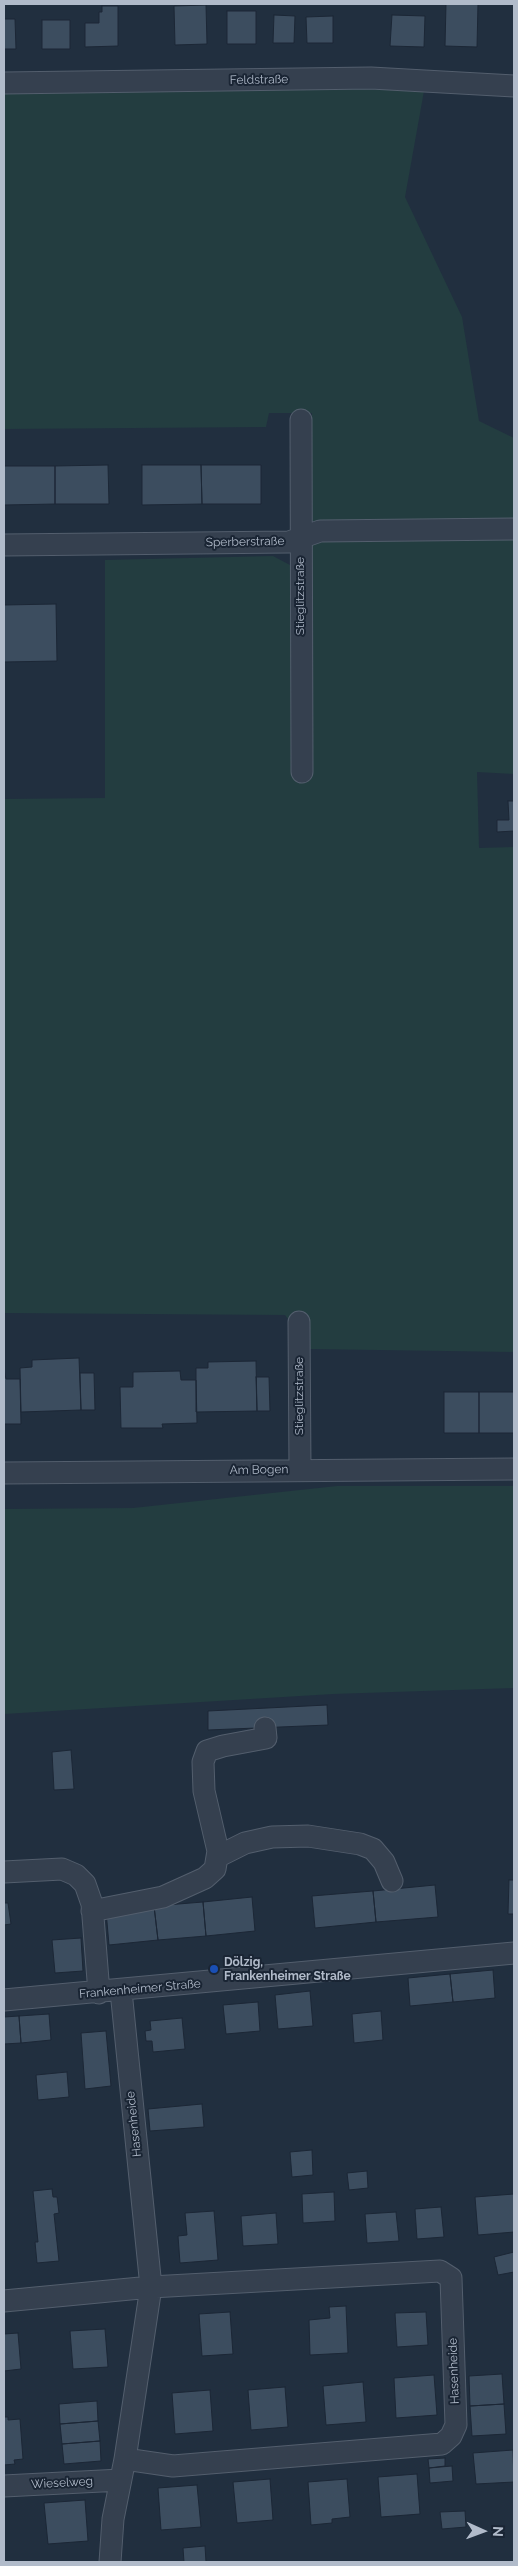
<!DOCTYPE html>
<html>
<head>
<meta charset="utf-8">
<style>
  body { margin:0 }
  #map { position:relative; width:518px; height:2566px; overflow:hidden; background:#212f3f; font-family:Raleway,sans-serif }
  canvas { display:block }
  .frame { position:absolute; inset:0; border:5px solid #b1bbca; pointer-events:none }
  .north { position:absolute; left:458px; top:2506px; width:50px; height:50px; -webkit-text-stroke:4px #1a2534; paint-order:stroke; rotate:92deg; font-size:14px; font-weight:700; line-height:20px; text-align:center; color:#b1bbca }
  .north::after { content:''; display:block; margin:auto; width:18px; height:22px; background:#b1bbca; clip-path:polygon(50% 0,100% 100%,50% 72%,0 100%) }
</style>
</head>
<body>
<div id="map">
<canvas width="518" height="2566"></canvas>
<div class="frame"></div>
<div class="north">N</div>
</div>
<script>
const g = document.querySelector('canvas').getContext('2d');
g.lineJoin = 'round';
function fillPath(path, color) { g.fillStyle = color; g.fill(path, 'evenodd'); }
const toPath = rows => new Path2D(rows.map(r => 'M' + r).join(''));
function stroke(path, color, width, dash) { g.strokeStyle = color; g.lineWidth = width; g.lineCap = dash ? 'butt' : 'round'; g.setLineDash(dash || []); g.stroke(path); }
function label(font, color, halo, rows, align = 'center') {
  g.font = font + ' Raleway,sans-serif'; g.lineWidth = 4; g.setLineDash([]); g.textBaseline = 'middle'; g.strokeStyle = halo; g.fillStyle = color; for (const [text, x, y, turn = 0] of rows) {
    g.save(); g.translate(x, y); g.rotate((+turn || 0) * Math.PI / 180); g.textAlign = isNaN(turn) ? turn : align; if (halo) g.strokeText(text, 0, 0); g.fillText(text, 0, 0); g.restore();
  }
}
const green = toPath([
  [307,87,424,91,405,197,462,317,479,421,514,438,514,524,321,525,309,519,312,413,269,413,266,427,4,429,4,92],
  [352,537,514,538,514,774,477,772,479,848,514,847,514,1352,309,1349,285,1315,4,1313,4,799,105,798,105,560,273,556,290,565,307,564,309,544],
  [337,1486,514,1486,514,1688,333,1694,4,1714,4,1509,133,1508]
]);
const building = toPath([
  [446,4,478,4,477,47,445,46,446,4],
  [206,5,207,44,175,45,174,6,206,5],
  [102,6,118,6,118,46,85,47,85,23,99,23,99,12,102,12,102,6],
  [227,11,256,11,256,44,227,44,227,11],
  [274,15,295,16,294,43,273,43,274,15],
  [392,15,425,16,424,47,390,46,392,15],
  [333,16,333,43,307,43,306,17,333,16],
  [4,19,15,19,16,49,4,49,4,19],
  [42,20,70,20,70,49,42,49,42,20],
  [108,465,109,504,55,504,55,466,108,465],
  [142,465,201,465,202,504,142,505,142,465],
  [201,465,261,465,261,504,202,504,201,465],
  [4,466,55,466,55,504,4,505,4,466],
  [56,604,57,661,4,662,4,605,56,604],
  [508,801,514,801,514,831,497,832,497,820,509,820,508,801],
  [79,1358,81,1410,21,1412,20,1368,32,1367,32,1360,79,1358],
  [256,1361,257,1411,196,1412,196,1368,208,1368,208,1362,256,1361],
  [4,1370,6,1379,20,1379,21,1424,4,1424,4,1370],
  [180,1371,181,1380,196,1380,197,1423,162,1424,163,1428,121,1428,120,1387,133,1387,133,1372,180,1371],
  [80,1373,94,1373,95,1410,81,1410,80,1373],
  [256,1377,269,1377,270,1411,257,1411,256,1377],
  [444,1392,479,1392,479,1433,444,1433,444,1392],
  [479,1392,514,1392,514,1433,479,1433,479,1392],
  [327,1705,328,1725,208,1730,208,1711,327,1705],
  [71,1750,74,1789,54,1790,52,1752,71,1750],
  [509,1880,514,1880,514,1914,508,1914,509,1880],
  [435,1885,438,1917,376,1922,373,1891,435,1885],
  [373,1891,376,1922,315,1928,312,1896,373,1891],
  [252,1897,255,1931,206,1936,203,1902,252,1897],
  [203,1902,206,1936,158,1940,154,1906,203,1902],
  [4,1903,8,1903,11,1924,4,1925,4,1903],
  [154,1906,158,1940,109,1945,106,1911,154,1906],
  [81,1938,83,1971,55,1973,52,1940,81,1938],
  [493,1970,495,1998,453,2002,450,1974,493,1970],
  [450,1974,453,2002,410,2006,408,1978,450,1974],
  [310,1991,313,2026,278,2029,275,1995,310,1991],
  [258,2002,260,2031,226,2034,223,2005,258,2002],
  [381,2011,383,2040,354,2043,352,2014,381,2011],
  [49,2014,51,2040,21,2043,19,2016,49,2014],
  [19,2016,21,2043,4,2044,4,2017,19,2016],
  [182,2018,185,2049,153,2052,152,2041,146,2041,145,2031,151,2030,150,2021,182,2018],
  [106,2031,111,2086,85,2089,81,2033,106,2031],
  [67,2072,69,2097,38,2100,36,2075,67,2072],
  [202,2104,204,2127,150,2131,148,2109,202,2104],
  [312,2150,313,2175,292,2177,290,2152,312,2150],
  [367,2171,368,2188,349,2190,347,2173,367,2171],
  [52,2189,53,2197,57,2197,59,2213,54,2214,59,2261,37,2263,35,2242,38,2242,33,2191,52,2189],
  [334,2192,335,2221,303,2223,302,2194,334,2192],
  [514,2194,514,2232,478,2235,475,2197,514,2194],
  [441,2207,444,2237,417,2239,415,2209,441,2207],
  [214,2211,218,2260,180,2263,178,2236,187,2235,185,2213,214,2211],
  [396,2212,399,2241,367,2243,365,2214,396,2212],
  [276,2213,278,2244,243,2246,241,2216,276,2213],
  [514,2252,514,2272,498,2275,494,2257,514,2252],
  [346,2306,348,2353,310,2355,309,2320,330,2318,329,2307,346,2306],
  [230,2312,233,2354,202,2356,199,2314,230,2312],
  [426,2312,428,2345,397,2347,395,2313,426,2312],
  [105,2329,108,2367,73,2369,70,2331,105,2329],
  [18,2333,21,2369,4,2371,4,2334,18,2333],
  [502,2374,504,2404,470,2406,469,2376,502,2374],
  [434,2375,437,2415,396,2418,394,2378,434,2375],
  [363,2382,366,2422,326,2425,323,2386,363,2382],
  [285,2387,288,2427,251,2430,248,2390,285,2387],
  [210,2390,213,2431,175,2434,172,2393,210,2390],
  [97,2401,98,2421,60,2424,59,2404,97,2401],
  [504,2404,506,2434,472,2436,470,2406,504,2404],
  [4,2417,8,2417,8,2420,20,2419,23,2459,14,2460,15,2464,4,2465,4,2417],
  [98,2421,100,2441,62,2444,60,2424,98,2421],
  [100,2441,101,2461,64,2464,62,2444,100,2441],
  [513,2450,514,2482,476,2484,473,2453,513,2450],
  [445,2458,445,2466,429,2468,428,2459,445,2458],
  [452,2466,453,2481,430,2483,429,2468,452,2466],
  [417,2474,420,2514,381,2517,378,2477,417,2474],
  [270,2479,273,2520,237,2523,233,2482,270,2479],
  [347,2479,350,2517,332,2519,332,2523,311,2525,308,2482,347,2479],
  [197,2485,201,2527,161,2530,158,2488,197,2485],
  [85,2500,88,2541,48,2544,44,2503,85,2500],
  [465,2511,466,2527,442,2529,440,2512,465,2511],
  [205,2546,206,2562,184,2562,183,2548,205,2546]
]);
const minor = toPath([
  [4,83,371,78,514,86],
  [301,420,302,772],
  [4,545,289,542,320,531,514,529],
  [299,1322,300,1470],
  [4,1473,514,1469],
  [217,1857,245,1843,272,1837,308,1836,360,1844,373,1849,384,1862,392,1881],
  [4,1872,62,1869,76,1875,85,1884,92,1904,99,1993],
  [92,1911,163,1897,205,1878,215,1869,218,1851,204,1791,203,1762,207,1751,223,1746,266,1738,265,1728],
  [4,2000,514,1953],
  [4,2301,151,2287,440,2271,451,2278,456,2425,451,2436,442,2444,173,2466,125,2459],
  [4,2486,121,2480],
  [110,2562,113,2519,125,2459,151,2287,121,1991]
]);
const markers = [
  [214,1969,5,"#1a4fb4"]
];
const streetNames = [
  ["Feldstraße",259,80,-1],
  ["Sperberstraße",245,542,-1],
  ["Stieglitzstraße",300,596,-90],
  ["Stieglitzstraße",299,1396,-90],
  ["Am Bogen",259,1470,-1],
  ["Frankenheimer Straße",140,1989,-5],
  ["Hasenheide",134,2124,-96],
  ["Hasenheide",454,2371,-92],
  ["Wieselweg",62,2483,-3]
];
const poiNames = [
  ["Dölzig,",224,1962],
  ["Frankenheimer Straße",224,1976]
];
fillPath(green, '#233d40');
fillPath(building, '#3c4d5f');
stroke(building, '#1c2736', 1);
stroke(minor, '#535e6d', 23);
stroke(minor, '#35404f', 21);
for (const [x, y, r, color] of markers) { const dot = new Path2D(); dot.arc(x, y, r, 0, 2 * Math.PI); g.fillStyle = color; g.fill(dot); stroke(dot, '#1a2534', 2); }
label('12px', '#b1bbca', '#1a2534', streetNames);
label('bold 12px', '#b1bbca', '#1a2534', poiNames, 'left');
</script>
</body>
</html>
